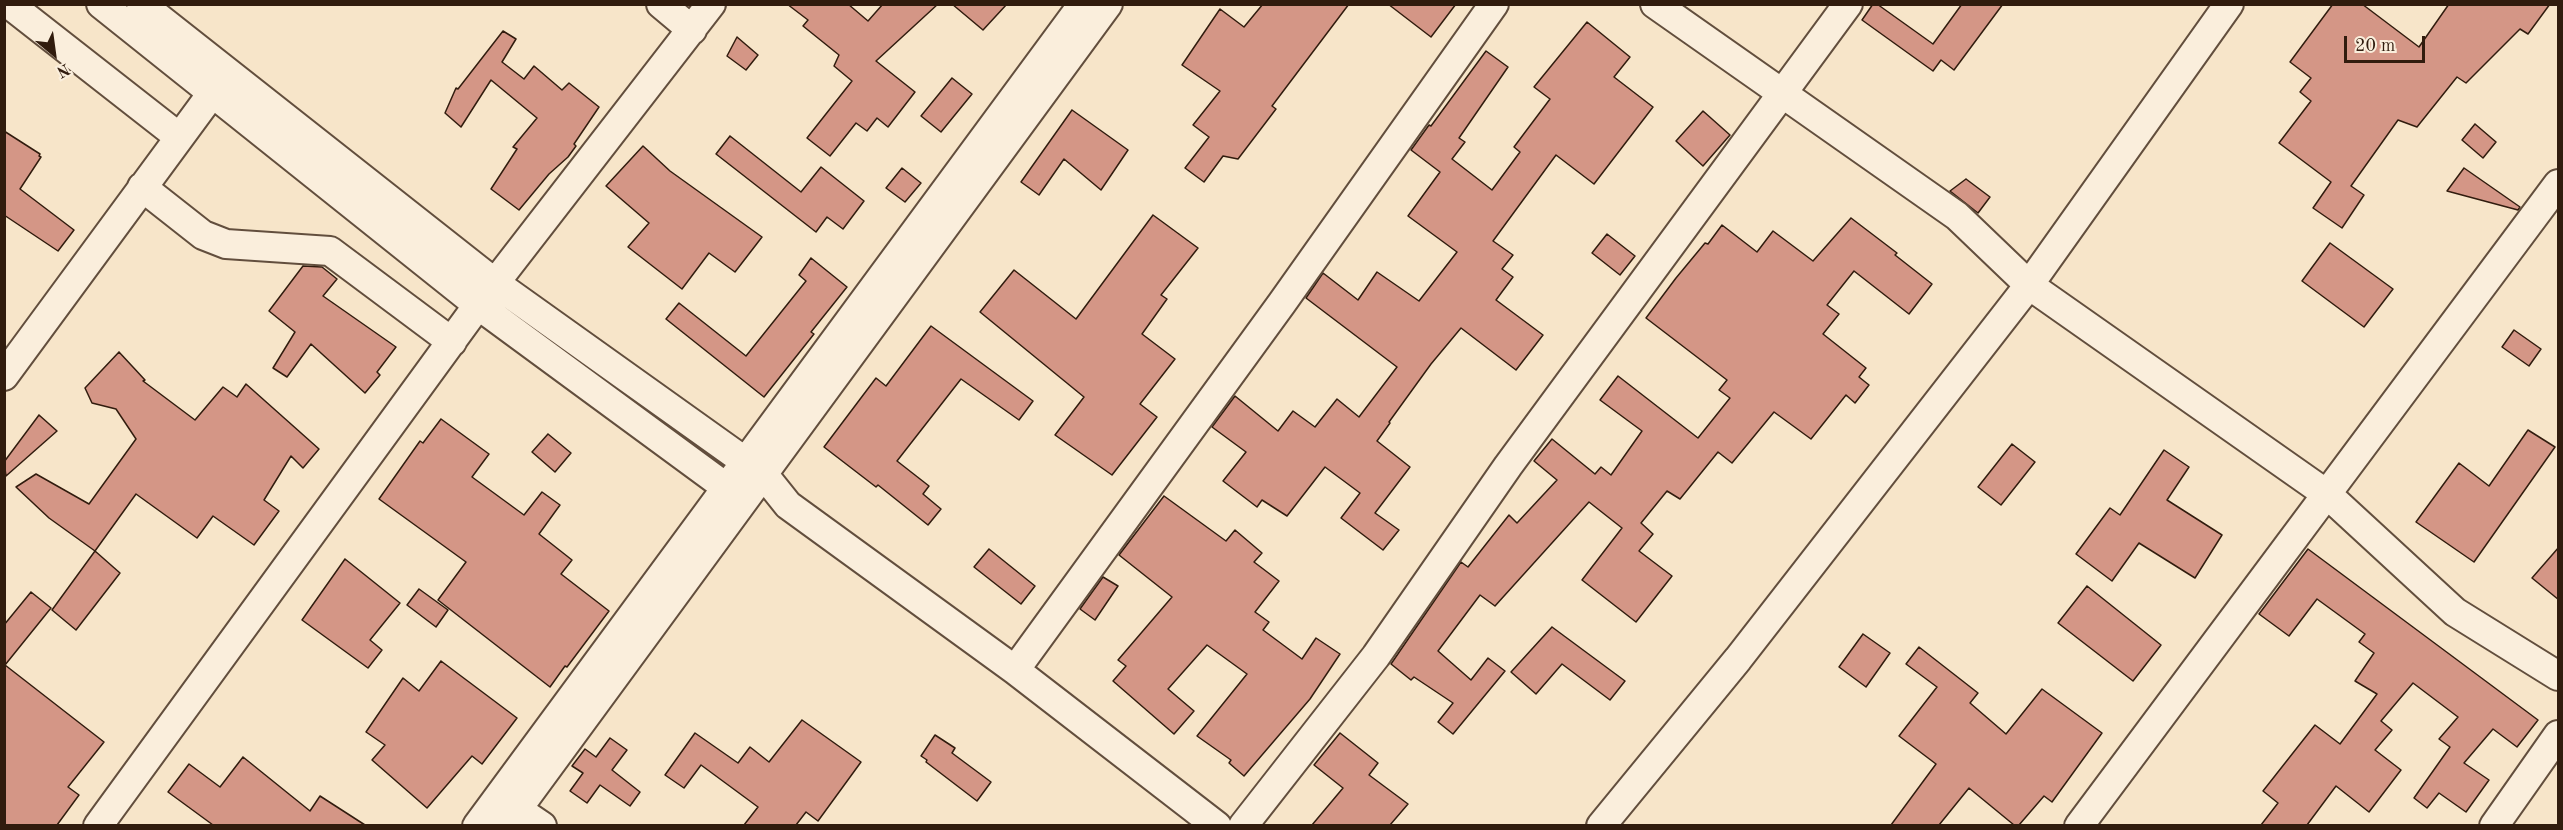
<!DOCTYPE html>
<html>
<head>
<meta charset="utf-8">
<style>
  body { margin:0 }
  #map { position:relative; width:2563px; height:830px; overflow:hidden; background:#f7e5c9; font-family:"Old Standard TT",serif }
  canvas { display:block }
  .frame { position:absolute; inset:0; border:6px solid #311c0e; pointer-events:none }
  .north { position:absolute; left:24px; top:24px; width:60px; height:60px; -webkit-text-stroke:4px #faeedc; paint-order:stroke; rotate:151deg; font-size:16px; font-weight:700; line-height:24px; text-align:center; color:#311c0e }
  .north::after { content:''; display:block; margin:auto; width:21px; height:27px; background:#311c0e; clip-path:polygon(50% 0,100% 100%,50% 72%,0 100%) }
  .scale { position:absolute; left:2344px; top:36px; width:81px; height:27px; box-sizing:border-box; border:3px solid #311c0e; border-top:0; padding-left:8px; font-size:18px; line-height:21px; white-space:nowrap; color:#311c0e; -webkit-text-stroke:4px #faeedc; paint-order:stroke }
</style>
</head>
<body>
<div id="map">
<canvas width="2563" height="830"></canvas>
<div class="frame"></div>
<div class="north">N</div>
<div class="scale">20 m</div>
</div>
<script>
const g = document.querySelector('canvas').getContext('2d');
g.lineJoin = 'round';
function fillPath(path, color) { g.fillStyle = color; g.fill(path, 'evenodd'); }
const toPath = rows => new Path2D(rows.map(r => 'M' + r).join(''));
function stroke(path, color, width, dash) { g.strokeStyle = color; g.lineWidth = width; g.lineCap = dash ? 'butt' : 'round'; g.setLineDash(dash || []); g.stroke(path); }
const building = toPath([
  [787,4,848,4,868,21,883,4,938,4,876,61,915,92,888,127,877,118,867,131,856,123,830,156,807,138,852,81,834,66,839,55,803,26,808,20,787,4],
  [952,4,1007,4,983,30,952,4],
  [1263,4,1349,4,1272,106,1276,109,1238,159,1223,156,1204,182,1185,168,1209,137,1193,125,1220,91,1182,65,1220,9,1244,27,1263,4],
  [1388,4,1456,4,1431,37,1388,4],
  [1873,4,1877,4,1933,44,1962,4,2003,4,1954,70,1941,60,1933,71,1862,20,1873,4],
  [2333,4,2362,4,2419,47,2449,4,2550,4,2528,34,2520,29,2466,83,2457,77,2417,127,2398,120,2351,186,2364,195,2342,228,2313,208,2331,182,2279,143,2311,101,2300,92,2311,78,2290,62,2333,4],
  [1587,22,1630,57,1614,77,1653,107,1594,184,1556,155,1493,241,1513,255,1502,269,1513,277,1496,300,1543,335,1516,370,1461,328,1431,364,1389,422,1390,423,1377,441,1410,467,1375,513,1399,530,1383,550,1341,518,1360,493,1325,467,1287,516,1262,500,1257,507,1223,481,1246,452,1212,427,1235,396,1278,431,1293,411,1315,427,1337,399,1359,417,1397,367,1306,298,1323,273,1358,300,1377,272,1419,301,1457,252,1408,216,1440,172,1411,150,1429,125,1431,126,1486,51,1508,67,1459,138,1465,142,1452,159,1492,190,1520,152,1514,147,1550,99,1534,87,1587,22],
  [503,31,516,39,502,62,524,79,534,66,562,90,569,83,599,107,574,144,576,146,568,157,549,174,519,210,491,189,517,149,513,147,537,118,491,80,461,127,445,113,456,88,458,89,503,31],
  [737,37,758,55,746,70,727,56,737,37],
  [952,78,972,94,941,132,921,116,952,78],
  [1072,110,1128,150,1101,190,1064,159,1039,195,1021,182,1072,110],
  [1703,111,1730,135,1703,166,1676,141,1703,111],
  [2475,124,2496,142,2483,158,2462,140,2475,124],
  [4,131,40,154,39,156,41,157,20,189,74,230,58,251,4,215,4,131],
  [730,136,801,192,821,167,864,201,843,229,827,217,816,232,716,154,730,136],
  [643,146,670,171,762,237,735,272,709,253,682,289,628,247,649,223,606,186,643,146],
  [902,168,921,183,905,202,886,188,902,168],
  [2464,168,2520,207,2518,210,2447,191,2464,168],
  [1966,179,1990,197,1978,213,1950,191,1966,179],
  [1153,215,1198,248,1161,295,1167,299,1142,334,1175,359,1140,404,1157,417,1112,475,1055,435,1084,397,980,312,1014,270,1076,319,1153,215],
  [1851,218,1897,253,1895,255,1932,284,1909,314,1854,271,1827,305,1839,314,1823,334,1866,368,1859,377,1869,385,1855,403,1846,395,1811,439,1774,412,1732,463,1718,452,1680,499,1667,491,1641,523,1653,534,1639,551,1672,576,1636,622,1582,580,1622,528,1589,502,1495,606,1480,595,1438,651,1471,680,1488,658,1505,671,1453,734,1438,722,1453,703,1414,677,1411,680,1391,664,1461,562,1468,567,1509,515,1517,523,1557,480,1534,461,1552,439,1595,474,1601,467,1611,475,1642,431,1600,400,1618,376,1698,438,1730,398,1719,390,1727,380,1646,318,1676,278,1705,243,1708,244,1722,225,1757,252,1773,231,1813,261,1851,218],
  [1607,234,1635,256,1620,275,1592,253,1607,234],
  [2330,243,2393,289,2364,327,2302,281,2330,243],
  [811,258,847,287,811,332,814,334,764,397,666,319,679,303,746,356,806,281,799,275,811,258],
  [303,266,322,267,337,279,323,296,396,347,377,372,380,375,365,393,311,344,287,377,273,368,295,332,269,311,303,266],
  [931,326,1033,401,1019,420,961,379,897,461,929,486,923,494,941,509,928,525,878,485,876,487,824,447,876,378,886,386,931,326],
  [2514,330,2541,349,2529,366,2502,347,2514,330],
  [119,352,145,380,143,381,195,420,223,387,237,397,246,384,319,449,303,468,291,456,264,500,279,511,254,545,213,516,197,538,136,494,95,551,49,518,16,487,36,474,89,504,136,439,116,409,92,403,85,388,119,352],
  [39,415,57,431,6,476,4,462,39,415],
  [441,419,489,454,472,477,524,515,542,492,560,505,539,534,572,560,561,574,609,611,567,667,565,666,550,687,438,600,466,562,379,499,420,441,423,443,441,419],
  [2528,430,2555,447,2474,562,2416,522,2459,463,2489,486,2528,430],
  [548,434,571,453,555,472,532,452,548,434],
  [2012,444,2035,462,2001,505,1978,487,2012,444],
  [2164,450,2189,467,2167,500,2222,535,2195,578,2139,543,2112,581,2076,554,2110,508,2120,515,2164,450],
  [1164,496,1226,541,1235,530,1262,553,1254,562,1279,581,1255,612,1269,622,1263,630,1302,659,1316,638,1340,654,1310,699,1244,776,1229,763,1231,760,1197,736,1247,674,1207,645,1168,689,1194,711,1174,734,1113,681,1126,666,1118,660,1172,597,1119,555,1164,496],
  [2559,547,2559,600,2532,578,2559,547],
  [989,549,1035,586,1021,604,974,567,989,549],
  [2308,549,2538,720,2517,747,2493,729,2464,763,2489,780,2466,812,2439,793,2427,808,2414,798,2450,747,2439,739,2458,717,2413,683,2381,721,2392,730,2375,750,2401,770,2369,812,2336,786,2307,825,2261,825,2278,803,2263,791,2315,725,2340,744,2377,694,2355,681,2374,653,2359,642,2365,634,2317,599,2289,636,2259,614,2308,549],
  [95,551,120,573,76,630,52,610,95,551],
  [345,559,400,603,370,640,382,650,368,668,302,620,345,559],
  [1103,577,1118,586,1095,620,1080,609,1103,577],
  [2087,586,2161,645,2133,681,2058,623,2087,586],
  [419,589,448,610,436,627,407,605,419,589],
  [31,592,51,608,5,665,104,742,68,787,79,795,57,825,4,825,4,625,31,592],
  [1552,627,1625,681,1610,700,1562,664,1536,694,1511,672,1552,627],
  [1863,634,1890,653,1866,687,1839,667,1863,634],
  [1919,647,1978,693,1970,703,2006,734,2042,689,2102,733,2052,802,2044,796,2019,825,2014,825,1969,788,1939,825,1891,825,1936,764,1899,736,1937,687,1906,664,1919,647],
  [441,661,517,718,482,764,472,756,427,808,372,760,385,745,366,732,403,678,419,691,441,661],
  [802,720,861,762,818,821,806,812,796,825,744,825,758,807,701,765,684,788,665,775,695,733,738,763,750,747,769,762,802,720],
  [1340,733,1378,763,1369,775,1408,804,1390,825,1312,825,1343,788,1314,765,1340,733],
  [935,735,955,748,952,753,991,782,977,801,926,762,927,760,921,756,935,735],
  [610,738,627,750,612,770,640,792,630,806,600,785,587,803,570,791,583,773,572,766,585,749,596,757,610,738],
  [243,757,310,811,320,796,365,825,213,825,168,792,189,764,220,787,243,757]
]);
const street = toPath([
  [9,4,179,137],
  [101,4,478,305,742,499],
  [141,4,495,283,764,475,788,505,1015,670,1217,826],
  [661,4,692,30],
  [1655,4,1957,216,2029,285,2328,495,2455,612,2558,676],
  [142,187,203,235,226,244,330,251,452,342],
  [495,283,711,4],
  [4,376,213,92],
  [1015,670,1282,303,1494,4],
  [517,809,542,826],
  [98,826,478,305],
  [477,826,1083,4],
  [505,826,1108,4],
  [1243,826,1376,656,1508,466,1848,4],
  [1601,826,1738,659,2029,285,2229,4],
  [2079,826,2558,184],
  [2494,826,2558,735]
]);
fillPath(building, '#d49686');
stroke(building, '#311c0e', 1.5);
stroke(street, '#624e3d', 32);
stroke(street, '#faeedc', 28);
</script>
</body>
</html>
